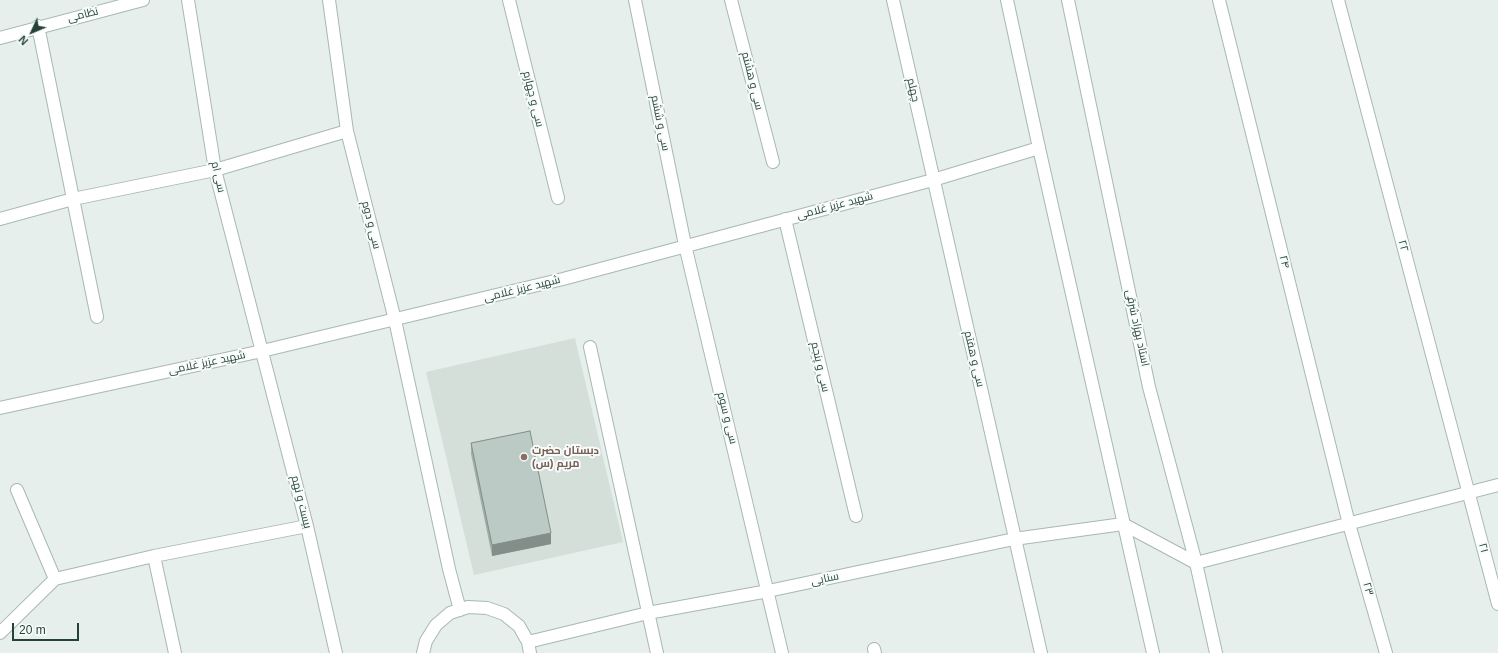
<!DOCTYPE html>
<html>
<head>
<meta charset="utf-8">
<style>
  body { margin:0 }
  #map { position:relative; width:1498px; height:653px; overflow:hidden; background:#e6efeb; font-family:Arial,sans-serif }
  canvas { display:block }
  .north { position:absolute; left:12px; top:12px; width:40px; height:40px; -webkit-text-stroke:3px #f7fbf9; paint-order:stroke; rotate:226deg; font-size:11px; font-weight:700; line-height:16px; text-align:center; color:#24423a }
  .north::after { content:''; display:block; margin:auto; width:14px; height:18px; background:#24423a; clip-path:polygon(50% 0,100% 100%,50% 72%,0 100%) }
  .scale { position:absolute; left:12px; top:623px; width:67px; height:18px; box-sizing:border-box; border:2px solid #24423a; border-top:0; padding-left:5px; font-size:12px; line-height:14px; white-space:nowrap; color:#24423a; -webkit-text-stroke:3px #f7fbf9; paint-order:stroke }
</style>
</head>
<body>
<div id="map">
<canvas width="1498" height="653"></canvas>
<div class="north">N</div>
<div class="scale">20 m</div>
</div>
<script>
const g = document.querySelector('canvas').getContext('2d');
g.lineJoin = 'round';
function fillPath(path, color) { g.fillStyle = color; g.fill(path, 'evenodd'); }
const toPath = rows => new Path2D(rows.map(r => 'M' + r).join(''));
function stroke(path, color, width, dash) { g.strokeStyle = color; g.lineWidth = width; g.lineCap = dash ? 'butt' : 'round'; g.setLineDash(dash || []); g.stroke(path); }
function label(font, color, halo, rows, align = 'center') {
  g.font = font + ' Arial,Cairo,sans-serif'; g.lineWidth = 4; g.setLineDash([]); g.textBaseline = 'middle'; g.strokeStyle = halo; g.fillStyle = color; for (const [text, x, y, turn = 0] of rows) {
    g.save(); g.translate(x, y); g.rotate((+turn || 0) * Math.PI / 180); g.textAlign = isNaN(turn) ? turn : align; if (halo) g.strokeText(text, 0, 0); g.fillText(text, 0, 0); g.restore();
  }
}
const built = toPath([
  [575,338,623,542,474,575,426,372]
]);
const minor = toPath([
  [188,0,215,170,307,526,336,653],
  [329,0,347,131,395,320,449,569,460,610],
  [509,0,558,198],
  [635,0,685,245,782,653],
  [731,0,773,162],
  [893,0,1041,653],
  [1219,0,1349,524,1386,653],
  [1338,0,1498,604],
  [38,26,97,317],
  [0,38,143,0],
  [0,219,73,199,215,170,347,131],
  [785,219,856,516],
  [590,347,657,653],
  [0,408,262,351,563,279,933,180,1039,148],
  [17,490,55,579],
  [154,556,175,653],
  [1196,563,1498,485],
  [0,633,55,579,154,556,307,526],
  [528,642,648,613,768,591,1014,539,1123,524],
  [874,649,875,653],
  [423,653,426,641,436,625,450,613,468,607,487,608,504,614,519,626,528,642,530,653]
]);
const tertiary = toPath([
  [1007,0,1039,148,1153,653],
  [1068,0,1149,387,1196,563,1216,653],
  [1123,524,1196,563]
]);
const wall = toPath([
  [471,443,551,544,492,556,471,454]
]);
const shadedWall = toPath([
  [551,533,551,544,492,556,492,545]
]);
const building = toPath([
  [530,431,551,533,492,545,471,443,530,431]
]);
const markers = [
  [524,457,4,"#8d6e63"]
];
const streetNames = [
  ["نظامی",83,15,-14],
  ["سی و هشتم",752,81,76],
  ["چهلم",913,90,77],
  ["سی و چهارم",533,99,76],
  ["سی و ششم",660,123,78],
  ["سی ام",218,177,77],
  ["شهید عزیز غلامی",835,206,-15],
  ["سی و دوم",371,225,76],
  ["۲۲",1403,246,75],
  ["۲۴",1284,262,76],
  ["شهید عزیز غلامی",522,289,-14],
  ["استاد بهزاد شرقی",1137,328,78],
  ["سی و هفتم",974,359,77],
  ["شهید عزیز غلامی",207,363,-12],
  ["سی و پنجم",820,367,77],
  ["سی و سوم",727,418,76],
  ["بیست و نهم",301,502,76],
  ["۲۱",1483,548,75],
  ["سنایی",825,579,-12],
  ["۲۳",1368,589,74]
];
const educationNames = [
  ["دبستان حضرت",532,451],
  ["مریم (س)",532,464]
];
fillPath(built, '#d4dfda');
stroke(minor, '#a8b8b2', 14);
stroke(tertiary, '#a8b8b2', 14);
stroke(minor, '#fff', 12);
stroke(tertiary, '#fff', 12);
fillPath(wall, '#a1aea9');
fillPath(shadedWall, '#838d89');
fillPath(building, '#bbcac4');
stroke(building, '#838d89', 1);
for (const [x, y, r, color] of markers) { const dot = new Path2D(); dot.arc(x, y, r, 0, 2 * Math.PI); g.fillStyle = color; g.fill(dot); stroke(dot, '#f7fbf9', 1.5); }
label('11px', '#24423a', '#f7fbf9', streetNames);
label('bold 11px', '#785e54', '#f7fbf9', educationNames, 'left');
</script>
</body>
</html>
